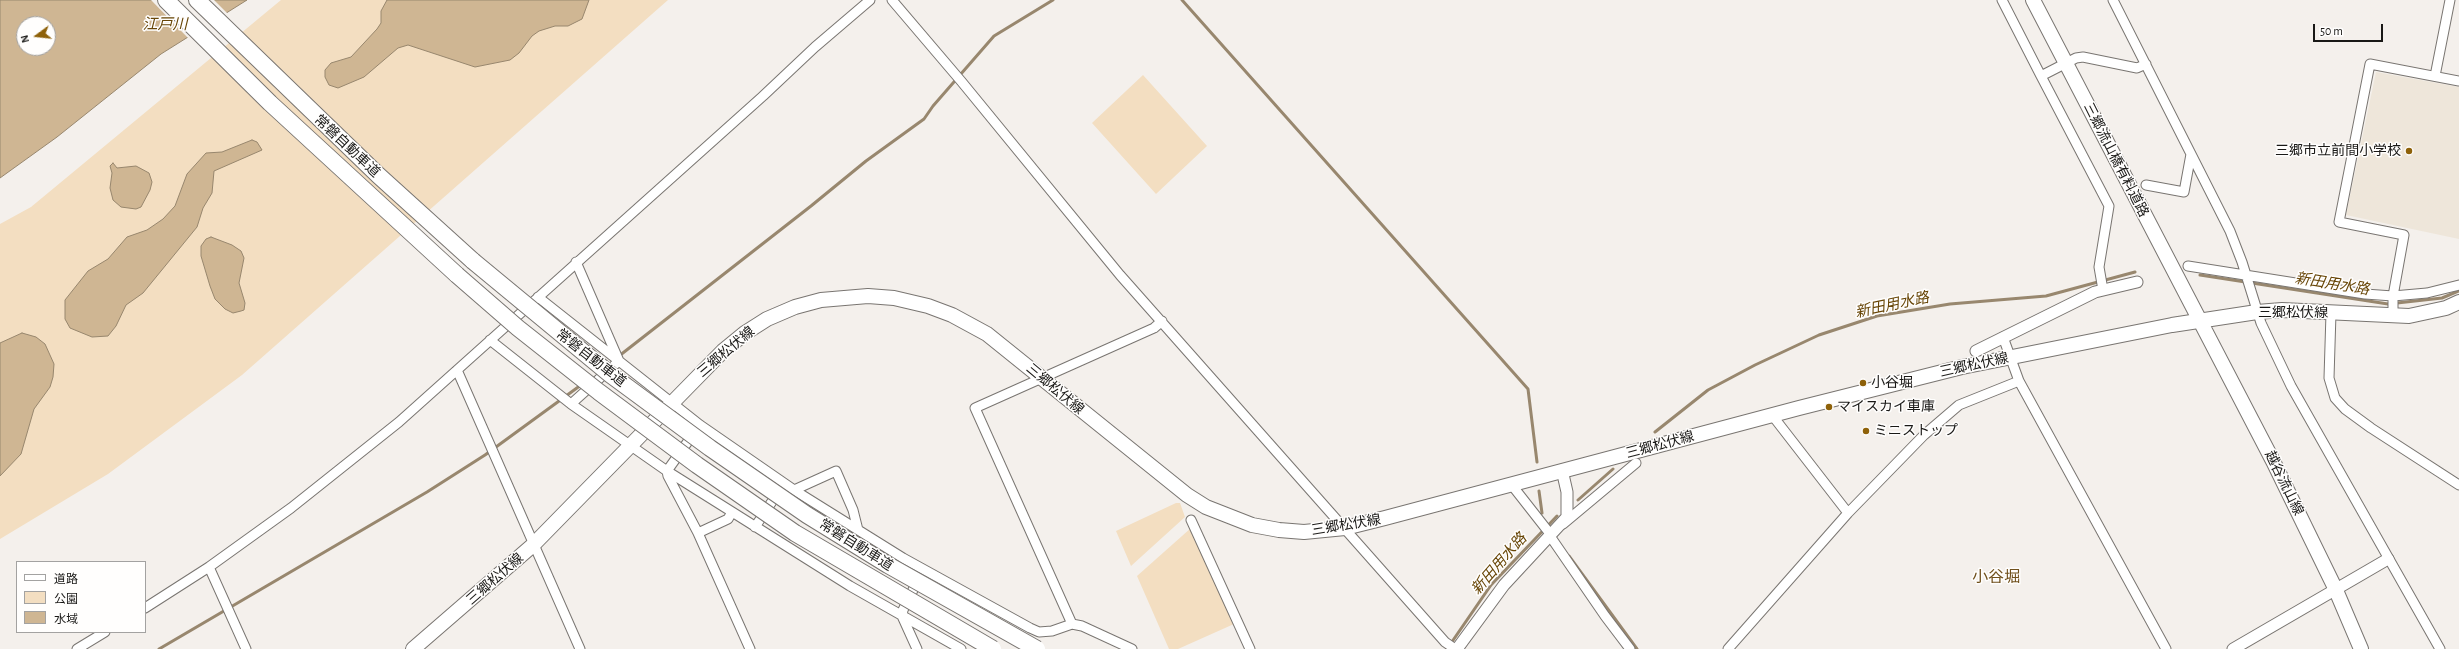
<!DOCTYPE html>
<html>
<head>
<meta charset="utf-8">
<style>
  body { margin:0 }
  #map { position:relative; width:2459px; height:649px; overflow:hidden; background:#f4f0ec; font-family:"Alegreya Sans","Noto Sans JP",sans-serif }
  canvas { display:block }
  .legend { position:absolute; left:16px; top:561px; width:130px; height:72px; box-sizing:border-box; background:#fffefd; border:1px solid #a3a2a1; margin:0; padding:5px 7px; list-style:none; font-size:12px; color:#191816 }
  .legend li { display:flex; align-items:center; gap:8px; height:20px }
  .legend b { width:20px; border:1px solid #a3a2a1 }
  .north { position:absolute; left:16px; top:16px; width:40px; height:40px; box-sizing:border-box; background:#fffefd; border:1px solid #a3a2a1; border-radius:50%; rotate:255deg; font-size:11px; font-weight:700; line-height:16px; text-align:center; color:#191816 }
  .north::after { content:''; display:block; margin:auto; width:14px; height:18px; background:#8e6109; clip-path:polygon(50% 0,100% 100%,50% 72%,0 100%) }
  .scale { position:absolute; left:2313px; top:24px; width:70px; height:18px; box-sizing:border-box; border:2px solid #191816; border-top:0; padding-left:5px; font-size:12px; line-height:14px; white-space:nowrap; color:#191816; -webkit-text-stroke:3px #fffefd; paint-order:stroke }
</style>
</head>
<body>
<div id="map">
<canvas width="2459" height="649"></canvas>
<ul class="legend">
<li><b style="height:5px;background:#fff"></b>道路</li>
<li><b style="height:11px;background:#f3dec1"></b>公園</li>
<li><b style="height:11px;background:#cfb693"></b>水域</li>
</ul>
<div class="north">N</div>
<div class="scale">50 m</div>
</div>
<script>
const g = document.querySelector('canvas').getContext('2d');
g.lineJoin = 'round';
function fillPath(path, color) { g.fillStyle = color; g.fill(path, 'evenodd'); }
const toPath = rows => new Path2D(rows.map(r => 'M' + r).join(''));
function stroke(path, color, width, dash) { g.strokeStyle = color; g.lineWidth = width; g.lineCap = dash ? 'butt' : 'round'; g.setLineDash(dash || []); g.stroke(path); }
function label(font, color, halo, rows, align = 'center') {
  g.font = font + ' "Alegreya Sans","Noto Sans JP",sans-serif'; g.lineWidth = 3; g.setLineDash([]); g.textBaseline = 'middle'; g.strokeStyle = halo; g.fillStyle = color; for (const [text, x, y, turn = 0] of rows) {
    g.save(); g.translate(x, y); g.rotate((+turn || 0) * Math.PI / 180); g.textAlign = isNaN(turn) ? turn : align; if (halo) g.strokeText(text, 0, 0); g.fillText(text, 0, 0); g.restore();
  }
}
const built = toPath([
  [2376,72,2459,87,2459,239,2346,215]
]);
const green = toPath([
  [281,0,668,0,242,375,108,474,0,539,0,224,31,207],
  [1143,75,1207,146,1156,194,1092,123],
  [1176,503,1180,503,1185,517,1131,566,1116,531],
  [1191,528,1234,624,1178,649,1169,649,1137,576]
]);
const water = toPath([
  [0,0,247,0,161,54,57,137,0,178,0,0],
  [24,24,48,24,48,48,24,48,24,24],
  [387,0,589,0,582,19,568,26,555,26,539,31,532,36,519,53,510,60,475,67,408,45,398,48,364,77,338,88,329,85,325,77,325,70,331,63,351,57,377,29,381,23,381,11,387,0],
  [252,140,257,142,262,150,214,171,212,193,203,208,197,227,143,293,126,305,116,326,108,336,92,337,70,328,65,319,65,300,88,271,108,259,127,237,147,230,163,219,175,206,187,174,206,153,222,152,252,140],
  [113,163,117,168,136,166,149,173,152,182,150,190,141,207,136,209,121,207,113,200,110,188,112,173,110,166,113,163],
  [211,237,232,245,241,251,244,258,239,283,245,303,244,310,241,311,233,313,225,309,215,299,210,286,201,256,201,246,206,239,211,237],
  [22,333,36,337,45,344,54,364,53,377,50,387,34,409,21,454,0,476,0,343,22,333]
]);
const pier = toPath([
  [151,0,214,0,228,14,189,39]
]);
const stream = toPath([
  [1182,0,1528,389,1537,462],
  [2200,275,2388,304,2442,298,2459,291],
  [619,356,811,206,866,161,924,119,933,106,994,36,1053,0],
  [1655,432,1708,390,1755,365,1819,335,1877,316,1950,304,2046,296,2135,272],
  [1539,491,1542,513],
  [1578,500,1613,469],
  [1569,556,1637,649],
  [159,649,427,492,485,455,581,385],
  [1447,649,1491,585,1557,516]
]);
const minor = toPath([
  [892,0,961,81,1120,275,1445,642,1455,649],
  [2002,0,2041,76,2076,58,2083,57,2137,68,2146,64],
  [2113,0,2230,231,2242,262,2261,323,2291,386,2440,649],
  [2041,76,2109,206,2099,267,2103,290],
  [2435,76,2450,0],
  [2146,185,2184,192,2191,154],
  [2188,266,2365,294,2393,296,2427,293,2459,285],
  [538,297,700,425,794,490,903,558,1030,628,1039,632,1052,631,1072,624,1082,626,1132,649],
  [2331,313,2329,378,2335,398,2345,409,2371,428,2459,485],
  [2393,316,2393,296,2404,235,2339,222,2370,64,2459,81],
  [2003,337,2019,381,2166,649],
  [490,340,571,404,667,471,850,586,961,649],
  [457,370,580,649],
  [571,404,619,361,576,262],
  [1772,415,1848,513],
  [694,433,667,471,668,476,698,533,750,649],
  [1511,484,1551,535],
  [794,490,836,471,853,510,858,530],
  [1191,520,1250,649],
  [1563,524,1636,463],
  [755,527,779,491],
  [698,533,728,519,732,512],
  [1550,536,1605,616,1630,649],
  [209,567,246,649],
  [145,608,209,567,291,508,399,422,763,96,815,47,870,0],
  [1072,624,975,408,1154,328,1162,321],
  [77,649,105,632],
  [917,649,902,616,903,610,919,578],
  [1728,649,1848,513,1924,435,1959,405,2019,381]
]);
const tertiary = toPath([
  [1976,351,2095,292,2137,282],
  [1457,649,1504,585,1567,517,1567,492,1562,470],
  [2233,649,2388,559]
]);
const primary = toPath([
  [2033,0,2273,461,2335,588,2361,649],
  [413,649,533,545,723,351,745,333,767,319,795,307,821,300,868,296,894,298,928,306,952,315,987,334,1187,495,1206,507,1252,525,1279,530,1304,532,1345,528,1385,518,1799,408,1962,367,2172,325,2257,312,2282,310,2409,316,2446,308,2459,302]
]);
const motorway = toPath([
  [166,0,270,103,457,275],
  [197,0,378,175,473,261]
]);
const motorwayBridge = toPath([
  [473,261,611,375,710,448,807,515,888,565,1037,649],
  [457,275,518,328,599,392,697,465,795,533,993,649]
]);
const markers = [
  [2409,151,4,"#8e6109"],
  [1863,383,4,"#8e6109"],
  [1829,407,4,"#8e6109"],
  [1866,431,4,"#8e6109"]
];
const streetNames = [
  ["常磐自動車道",347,146,43],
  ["三郷流山橋有料道路",2116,160,63],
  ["三郷松伏線",2293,313],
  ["三郷松伏線",726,352,-40],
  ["常磐自動車道",591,358,38],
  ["三郷松伏線",1974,365,-12],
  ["三郷松伏線",1055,389,40],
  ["三郷松伏線",1660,445,-15],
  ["越谷流山線",2284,483,64],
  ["三郷松伏線",1346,525,-9],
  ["常磐自動車道",856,545,32],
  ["三郷松伏線",495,579,-41]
];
const poiNames = [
  ["三郷市立前間小学校",2401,151,"right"],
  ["小谷堀",1871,383],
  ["マイスカイ車庫",1837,407],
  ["ミニストップ",1874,431]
];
const waterNames = [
  ["江戸川",165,24],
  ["新田用水路",2332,284,9],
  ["新田用水路",1892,305,-12],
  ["新田用水路",1499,564,-49]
];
const quarterNames = [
  ["小谷堀",1996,577]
];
fillPath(built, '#eee6da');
fillPath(green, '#f3dec1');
fillPath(water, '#cfb693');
stroke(water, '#98876e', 1);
fillPath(pier, '#f4f0ec');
stroke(stream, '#98876e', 3);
stroke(minor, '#797571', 11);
stroke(tertiary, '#797571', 13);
stroke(primary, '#797571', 16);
stroke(motorway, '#797571', 18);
stroke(minor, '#fff', 9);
stroke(tertiary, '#fff', 11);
stroke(primary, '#fff', 14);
stroke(motorway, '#fff', 16);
stroke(motorwayBridge, '#797571', 18, []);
stroke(motorwayBridge, '#fff', 16);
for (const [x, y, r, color] of markers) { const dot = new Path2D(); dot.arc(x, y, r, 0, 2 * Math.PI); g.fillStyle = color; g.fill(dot); stroke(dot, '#fffefd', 1.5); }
label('14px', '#191816', '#fffefd', streetNames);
label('14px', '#191816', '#fffefd', poiNames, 'left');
label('italic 15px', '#684607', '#fffefd', waterNames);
label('16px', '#70501c', '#fffefd', quarterNames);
</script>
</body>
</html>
